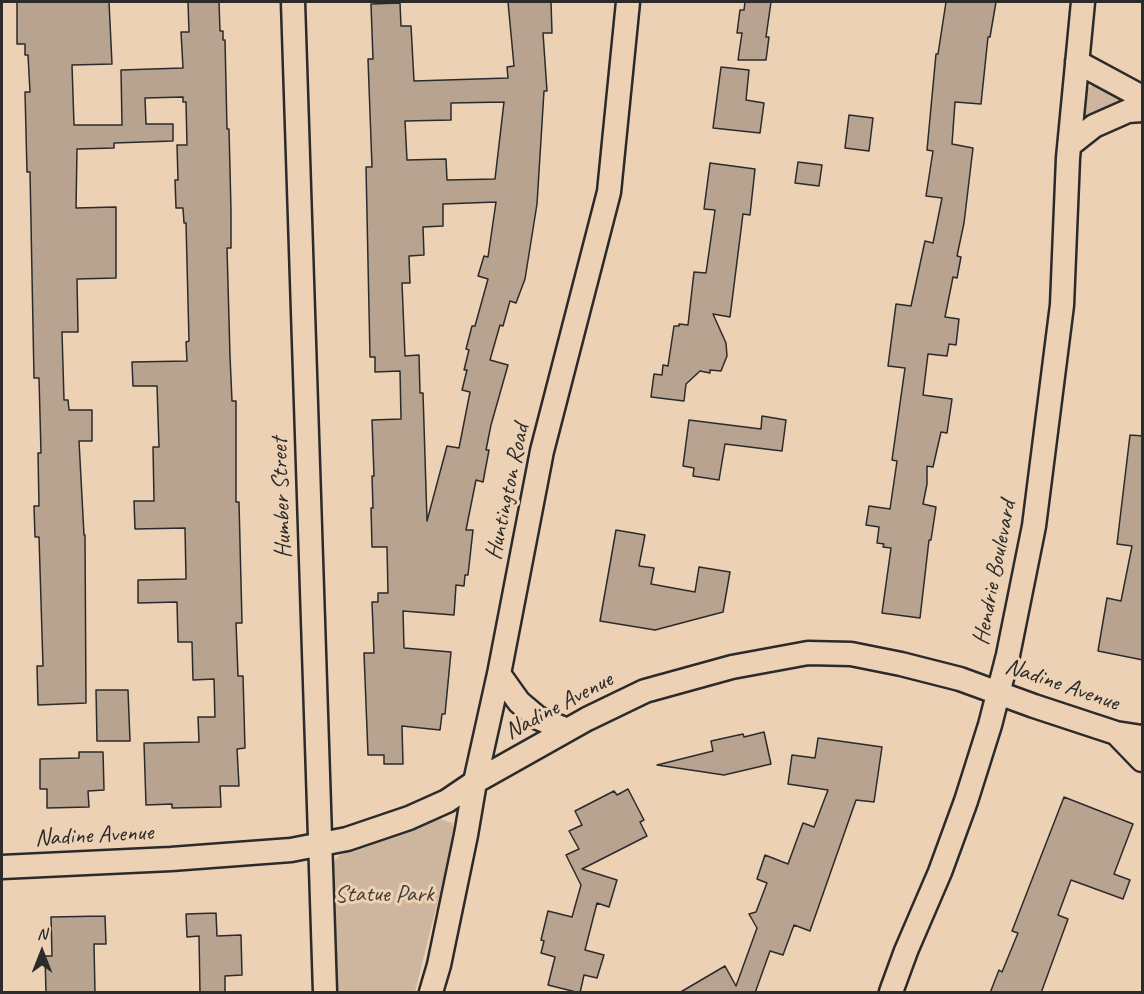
<!DOCTYPE html>
<html>
<head>
<meta charset="utf-8">
<style>
  body { margin:0 }
  #map { position:relative; width:1144px; height:994px; overflow:hidden; background:#edd1b4; font-family:Caveat,sans-serif }
  canvas { display:block }
  .frame { position:absolute; inset:0; border:3px solid #2b2b2b; pointer-events:none }
  .north { position:absolute; left:12px; top:922px; width:60px; height:60px; -webkit-text-stroke:4px #edd1b4; paint-order:stroke; rotate:0deg; font-size:16px; font-weight:700; line-height:24px; text-align:center; color:#2b2b2b }
  .north::after { content:''; display:block; margin:auto; width:21px; height:27px; background:#2b2b2b; clip-path:polygon(50% 0,100% 100%,50% 72%,0 100%) }
</style>
</head>
<body>
<div id="map">
<canvas width="1144" height="994"></canvas>
<div class="frame"></div>
<div class="north">N</div>
</div>
<script>
const g = document.querySelector('canvas').getContext('2d');
g.lineJoin = 'round';
function fillPath(path, color) { g.fillStyle = color; g.fill(path, 'evenodd'); }
const toPath = rows => new Path2D(rows.map(r => 'M' + r).join(''));
function stroke(path, color, width, dash) { g.strokeStyle = color; g.lineWidth = width; g.lineCap = dash ? 'butt' : 'round'; g.setLineDash(dash || []); g.stroke(path); }
function label(font, color, halo, rows, align = 'center') {
  g.font = font + ' Caveat,sans-serif'; g.lineWidth = 6; g.setLineDash([]); g.textBaseline = 'middle'; g.strokeStyle = halo; g.fillStyle = color; for (const [text, x, y, turn = 0] of rows) {
    g.save(); g.translate(x, y); g.rotate((+turn || 0) * Math.PI / 180); g.textAlign = isNaN(turn) ? turn : align; if (halo) g.strokeText(text, 0, 0); g.fillText(text, 0, 0); g.restore();
  }
}
const green = toPath([
  [1093,85,1099,85,1125,100,1125,102,1087,118,1084,117,1085,94,1088,88],
  [440,819,452,823,455,832,415,992,335,992,331,872,334,861,340,855]
]);
const building = toPath([
  [17,2,109,2,112,64,72,65,74,125,122,125,121,70,183,68,181,32,189,32,188,2,219,2,220,31,223,31,223,40,225,40,227,129,229,129,231,211,231,248,227,248,230,356,232,401,236,401,236,502,239,502,242,623,236,623,238,676,243,676,245,748,237,749,239,786,220,786,221,807,172,808,172,804,146,805,144,743,199,742,198,717,215,717,214,679,193,680,192,642,178,642,177,602,138,603,138,580,186,579,185,528,135,529,134,501,154,501,153,447,159,447,157,386,133,386,132,362,187,361,186,342,189,341,186,223,184,223,183,208,176,208,175,180,178,180,177,145,187,145,186,102,183,102,183,97,145,98,146,124,173,124,173,141,114,143,114,148,77,149,76,208,116,207,116,278,77,279,78,332,62,332,64,400,68,400,69,410,92,410,92,441,79,441,84,535,85,535,86,703,38,705,37,666,43,666,39,537,35,537,34,506,39,506,38,453,41,453,39,378,34,378,30,172,27,172,25,92,30,92,28,55,25,55,25,44,17,44,17,2],
  [508,2,551,2,552,33,543,33,547,91,544,91,537,204,525,279,516,303,510,301,503,326,500,325,490,360,508,365,491,425,486,450,489,450,483,482,476,480,466,530,473,530,468,575,465,575,464,586,456,585,454,615,403,611,404,648,451,652,445,714,442,714,440,730,402,726,403,764,384,764,384,755,368,755,364,653,374,653,372,602,378,602,378,593,388,593,387,547,372,547,371,508,373,508,372,476,374,476,372,420,401,419,400,371,375,372,375,357,370,357,366,167,372,167,368,59,373,59,371,4,400,3,401,26,411,26,414,81,508,78,507,67,514,66,508,2],
  [504,102,495,179,447,180,446,159,407,160,405,121,451,120,451,103,504,102],
  [496,202,488,257,484,256,478,276,488,279,475,326,472,326,466,349,469,350,464,370,467,370,462,390,470,392,459,448,447,446,427,521,423,393,420,393,419,355,405,356,402,283,410,283,409,256,424,255,423,227,443,226,443,204,496,202],
  [745,2,771,2,766,37,769,37,766,60,738,60,742,33,737,33,740,10,744,10,745,2],
  [946,2,996,2,990,37,988,37,981,104,955,102,952,144,973,148,964,223,957,256,961,257,957,278,953,277,945,317,959,319,956,345,949,344,947,356,928,354,923,395,952,399,947,433,941,432,933,467,927,466,927,484,923,504,936,507,931,540,929,540,920,618,882,613,891,548,883,547,884,544,877,543,879,527,866,525,869,506,890,509,897,461,892,460,905,368,888,366,896,304,911,306,925,241,933,243,942,198,926,196,933,151,927,150,936,54,938,54,946,2],
  [721,67,749,70,746,100,764,103,760,133,713,128,721,67],
  [849,115,873,118,869,151,845,148,849,115],
  [798,162,822,165,819,186,795,183,798,162],
  [710,163,755,169,750,215,743,214,730,317,713,314,726,343,727,356,721,371,710,370,710,373,700,371,686,384,684,401,651,397,654,374,662,375,663,365,668,366,674,326,679,326,679,324,688,325,694,272,706,273,715,210,704,209,710,163],
  [762,416,786,420,782,451,725,444,719,480,693,476,694,468,683,466,689,420,761,429,762,416],
  [1130,435,1143,436,1143,660,1098,651,1107,598,1121,601,1132,546,1117,544,1130,435],
  [616,530,645,535,639,566,654,568,651,584,695,592,699,567,730,572,723,612,655,630,600,621,616,530],
  [96,690,128,690,130,741,97,741,96,690],
  [764,732,771,764,724,775,657,765,713,751,711,741,743,734,744,737,764,732],
  [818,738,882,747,874,802,856,800,810,931,794,925,783,955,770,951,755,993,679,993,725,966,736,986,757,928,749,914,756,912,767,883,757,879,765,855,788,864,803,823,814,827,828,790,788,784,792,755,815,758,818,738],
  [79,752,103,752,104,790,88,791,89,807,47,808,47,789,40,789,40,759,79,758,79,752],
  [628,789,644,820,640,822,647,836,582,869,617,880,609,907,597,903,585,950,604,955,597,978,584,975,580,993,548,985,555,957,541,953,544,941,541,940,548,911,572,917,581,885,566,855,579,849,569,831,582,825,575,811,614,791,617,795,628,789],
  [1064,797,1133,824,1114,874,1130,880,1123,899,1071,880,1058,915,1068,919,1041,993,990,993,999,970,1002,972,1018,933,1012,931,1064,797],
  [216,913,217,936,241,935,242,975,225,976,225,993,200,993,199,936,187,937,186,914,216,913],
  [105,916,106,944,94,944,95,993,46,993,45,956,52,956,51,917,105,916]
]);
const minor = toPath([
  [293,2,325,992],
  [1077,62,1142,97],
  [1070,145,1094,126,1128,111,1142,110],
  [499,674,519,702,538,718,567,730],
  [1116,733,1142,760],
  [2,867,171,859,291,850,347,839,409,818,447,801,475,782,587,719,645,691,732,667,808,653,851,654,901,664,960,679,1034,706,1116,733,1142,737],
  [431,992,439,965,466,835,475,782,499,674,542,451,609,192,628,2],
  [891,992,906,951,940,872,966,801,990,725,1008,655,1034,526,1062,305,1068,158,1083,2]
]);
const streetNames = [
  ["Huntington Road",508,492,-78],
  ["Humber Street",282,498,-92],
  ["Hendrie Boulevard",995,573,-79],
  ["Nadine Avenue",1062,685,19],
  ["Nadine Avenue",559,706,-28],
  ["Nadine Avenue",94,836,-3]
];
const parkNames = [
  ["Statue Park",384,895]
];
fillPath(green, '#ceb69e');
fillPath(building, '#b7a38f');
stroke(building, '#2b2b2b', 1.5);
stroke(minor, '#2b2b2b', 27);
stroke(minor, '#edd1b4', 22);
label('24px', '#2b2b2b', '#edd1b4', streetNames);
label('24px', '#43403c', '#edd1b4', parkNames);
</script>
</body>
</html>
